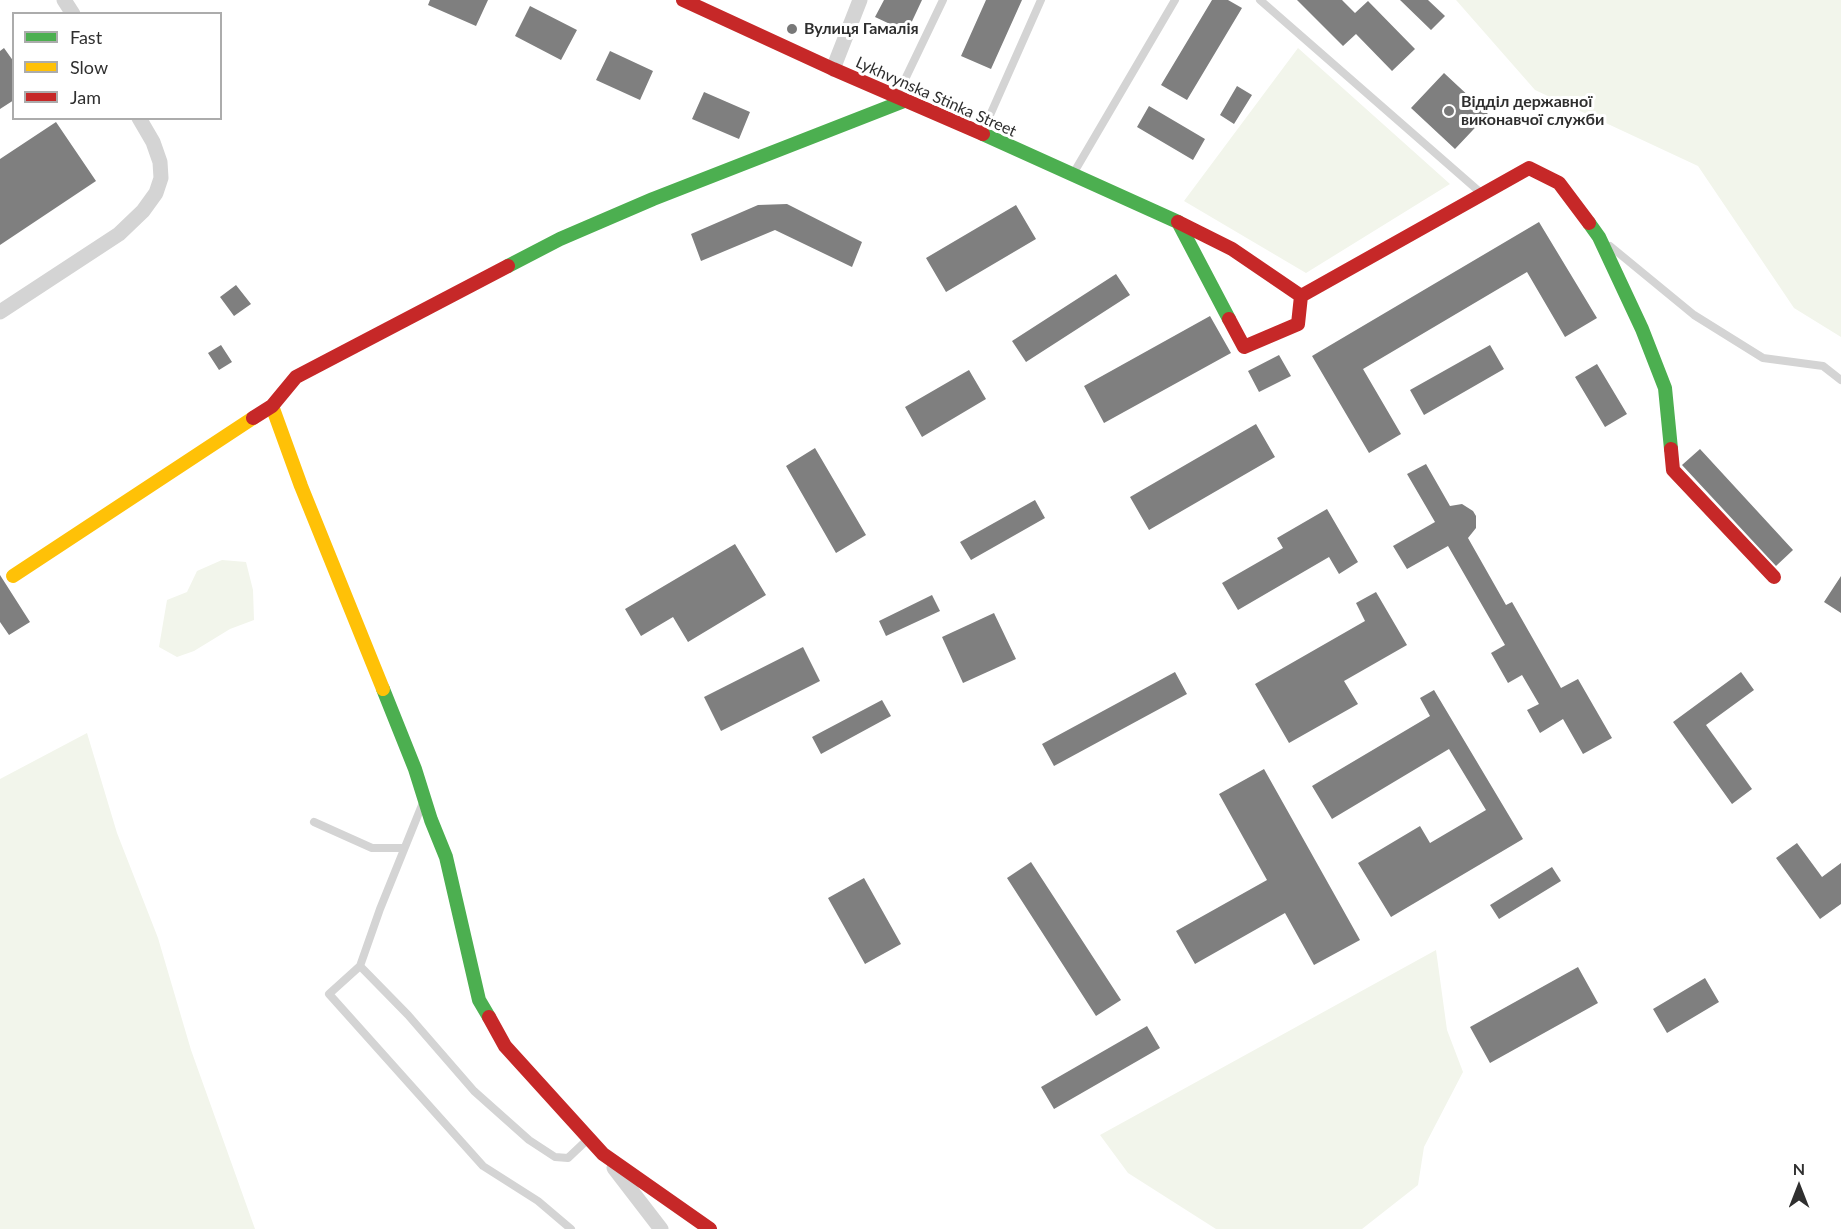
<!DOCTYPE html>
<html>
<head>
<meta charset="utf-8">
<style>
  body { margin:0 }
  #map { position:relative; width:1841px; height:1229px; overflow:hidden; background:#fff; font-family:Lato,sans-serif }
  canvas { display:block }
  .legend { position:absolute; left:12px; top:12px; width:210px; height:108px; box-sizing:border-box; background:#fff; border:2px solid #acacac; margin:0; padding:8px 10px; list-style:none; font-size:18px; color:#2f2f2f }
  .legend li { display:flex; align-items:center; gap:12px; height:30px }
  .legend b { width:30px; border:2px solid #acacac }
  .north { position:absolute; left:1769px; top:1157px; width:60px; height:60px; -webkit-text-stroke:4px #fff; paint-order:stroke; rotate:0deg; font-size:16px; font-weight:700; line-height:24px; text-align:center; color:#2f2f2f }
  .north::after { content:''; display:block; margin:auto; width:21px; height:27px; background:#2f2f2f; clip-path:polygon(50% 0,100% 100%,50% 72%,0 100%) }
</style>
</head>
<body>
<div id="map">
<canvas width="1841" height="1229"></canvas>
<ul class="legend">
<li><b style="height:8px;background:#4caf50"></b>Fast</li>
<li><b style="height:8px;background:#ffc107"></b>Slow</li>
<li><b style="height:8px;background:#c62828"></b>Jam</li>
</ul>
<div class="north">N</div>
</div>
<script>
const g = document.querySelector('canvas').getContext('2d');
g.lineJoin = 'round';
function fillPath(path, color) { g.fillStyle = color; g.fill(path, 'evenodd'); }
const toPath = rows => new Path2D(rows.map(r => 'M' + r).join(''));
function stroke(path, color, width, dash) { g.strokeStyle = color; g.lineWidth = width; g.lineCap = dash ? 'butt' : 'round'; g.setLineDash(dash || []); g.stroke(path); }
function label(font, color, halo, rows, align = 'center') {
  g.font = font + ' Lato,sans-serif'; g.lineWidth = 6; g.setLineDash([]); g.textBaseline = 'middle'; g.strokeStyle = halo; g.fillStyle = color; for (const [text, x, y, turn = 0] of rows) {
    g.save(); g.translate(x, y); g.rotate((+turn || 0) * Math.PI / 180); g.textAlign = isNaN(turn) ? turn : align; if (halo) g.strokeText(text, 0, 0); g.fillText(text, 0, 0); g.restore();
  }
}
const green = toPath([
  [1456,0,1841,0,1841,337,1794,308,1698,166,1535,90],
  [1298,48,1450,184,1306,273,1184,201],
  [222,560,246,562,253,590,254,620,230,629,194,651,177,657,159,647,167,600,187,592,197,571],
  [87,733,117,833,158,938,191,1050,255,1229,0,1229,0,779],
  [1436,950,1447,1030,1463,1072,1424,1147,1418,1185,1362,1229,1216,1229,1128,1173,1100,1135]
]);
const building = toPath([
  [430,0,488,0,476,26,428,5],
  [884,0,922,0,907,32,875,17],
  [986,0,1022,0,991,69,961,56],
  [1212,0,1228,0,1242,8,1187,100,1161,85],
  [1297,0,1342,0,1355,13,1368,1,1415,49,1392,71,1356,34,1343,46],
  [1400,0,1428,0,1445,16,1431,30],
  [530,6,577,30,561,60,515,36],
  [4,48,14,62,14,100,0,109,0,51],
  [610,51,653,71,640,100,596,80],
  [1444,73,1488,114,1455,149,1411,108],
  [1237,86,1252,95,1234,124,1220,115],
  [704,92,750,112,739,139,692,119],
  [1149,106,1205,139,1193,160,1137,127],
  [56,122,96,181,0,245,0,159],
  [787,204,862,242,852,267,775,230,701,261,691,234,758,205],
  [1016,205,1036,239,946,292,926,258],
  [1539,222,1597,318,1565,337,1527,272,1363,369,1401,434,1369,453,1312,356],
  [1116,274,1130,295,1026,362,1012,341],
  [236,285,251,304,234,316,220,297],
  [1210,316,1231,353,1104,423,1084,386],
  [221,345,232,362,219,370,208,353],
  [1490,345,1504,369,1424,415,1410,390],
  [1279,355,1291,376,1259,392,1248,371],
  [1597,364,1627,414,1605,427,1575,377],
  [969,370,986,399,922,437,905,407],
  [1256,424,1275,457,1149,530,1130,497],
  [815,448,866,535,836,553,786,466],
  [1700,449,1793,550,1776,566,1682,465],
  [1426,464,1450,506,1462,504,1473,511,1476,516,1476,528,1468,538,1506,605,1512,602,1561,688,1578,679,1612,738,1583,754,1563,719,1540,733,1527,710,1539,704,1522,675,1508,683,1491,653,1505,645,1448,546,1407,569,1393,546,1435,522,1407,474],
  [1035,500,1045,518,971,560,960,542],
  [1327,509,1358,562,1339,574,1329,557,1238,610,1222,583,1283,548,1277,538],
  [735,544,766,595,688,642,673,617,641,636,625,609],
  [0,575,30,622,9,635,0,622],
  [1841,576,1841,613,1824,602],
  [1376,592,1407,645,1344,681,1358,704,1289,743,1255,684,1365,621,1356,603],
  [932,595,940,611,886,636,879,621],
  [994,613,1016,659,963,683,942,637],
  [803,647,820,681,721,731,704,697],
  [1175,672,1187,694,1054,766,1042,744],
  [1741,672,1754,690,1706,725,1752,789,1732,804,1673,722],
  [1434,690,1523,839,1391,917,1358,863,1420,826,1430,843,1486,810,1449,749,1332,819,1312,786,1430,716,1420,698],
  [882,700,891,716,821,754,812,737],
  [1264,769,1360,940,1314,965,1285,913,1195,964,1176,931,1267,880,1219,794],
  [1797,843,1822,877,1841,863,1841,904,1820,919,1776,858],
  [1031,862,1121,1000,1096,1016,1007,878],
  [1552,867,1561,881,1499,919,1490,905],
  [864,878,901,944,865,964,828,898],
  [1578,967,1598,1003,1490,1063,1470,1027],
  [1705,978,1719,1002,1667,1033,1653,1009],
  [1147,1026,1160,1048,1054,1109,1041,1087]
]);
const lane = toPath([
  [1260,0,1481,193],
  [897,96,943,0],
  [983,131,1041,0],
  [1073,174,1175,0],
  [1610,246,1694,315,1763,358,1823,366,1841,380],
  [422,805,380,909,360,966,329,994,483,1166,538,1201,571,1229],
  [314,822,372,848,404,848],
  [360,966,408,1015,474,1091,529,1140,555,1157,568,1158,587,1140]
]);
const street = toPath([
  [64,0,73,14],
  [833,69,860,0],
  [0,312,119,234,143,211,156,193,161,178,160,162,153,142,139,118],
  [614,1168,661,1229]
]);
const fast = toPath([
  [983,134,1178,222,1229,319],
  [1589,223,1599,237,1642,329,1665,388,1671,449],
  [508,266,560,239,653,199,904,101],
  [383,689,415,769,431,820,446,857,479,1000,489,1017]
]);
const slow = toPath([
  [272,406,301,486,383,689],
  [13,576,253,418]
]);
const jam = toPath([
  [683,0,833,69,983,134],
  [1178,222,1232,249,1301,296,1298,324,1244,347,1229,319],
  [1301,296,1529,168,1559,183,1589,223],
  [253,418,272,406,296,377,508,266],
  [1671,449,1673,470,1774,577],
  [489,1017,505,1046,603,1154,710,1229]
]);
const markers = [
  [792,29,6,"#787878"],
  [1449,111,6,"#787878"]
];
const poiNames = [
  ["Вулиця Гамалія",804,29],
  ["Відділ державної",1461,102],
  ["виконавчої служби",1461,120]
];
const streetNames = [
  ["Lykhvynska Stinka Street",936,97,24]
];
fillPath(green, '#f2f5eb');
fillPath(building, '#7f7f7f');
stroke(lane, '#d4d4d4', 8);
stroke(street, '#d4d4d4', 15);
stroke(fast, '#4caf50', 14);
stroke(slow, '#ffc107', 14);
stroke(jam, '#c62828', 14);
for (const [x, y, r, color] of markers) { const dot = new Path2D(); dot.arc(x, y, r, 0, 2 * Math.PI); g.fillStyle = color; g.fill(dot); stroke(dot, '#fff', 2); }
label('bold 16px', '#2f2f2f', '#fff', poiNames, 'left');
label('16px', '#2f2f2f', '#fff', streetNames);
</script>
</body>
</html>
